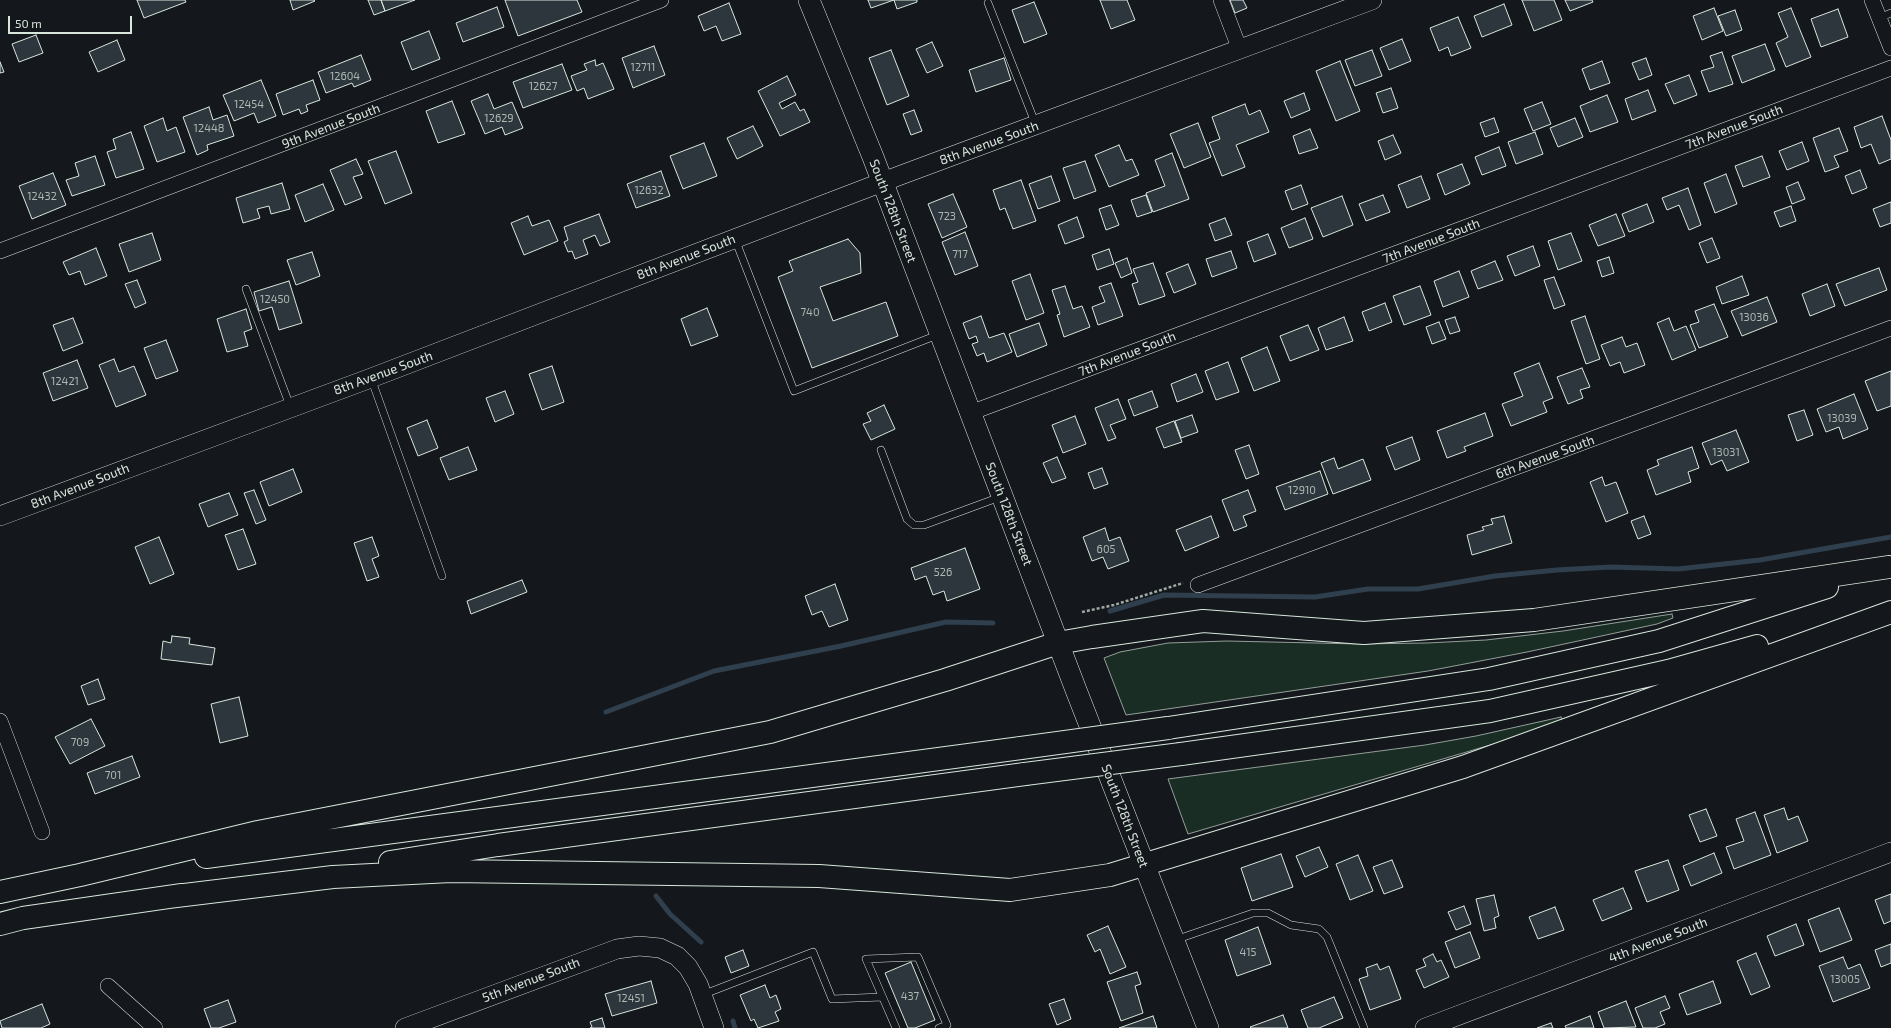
<!DOCTYPE html>
<html>
<head>
<meta charset="utf-8">
<style>
  body { margin:0 }
  #map { position:relative; width:1891px; height:1028px; overflow:hidden; background:#14181c; font-family:"Exo 2",sans-serif }
  canvas { display:block }
  .scale { position:absolute; left:8px; top:16px; width:124px; height:18px; box-sizing:border-box; border:2px solid #d8e6dc; border-top:0; padding-left:5px; font-size:12px; line-height:14px; white-space:nowrap; color:#d8e6dc; -webkit-text-stroke:3px #14181c; paint-order:stroke }
</style>
</head>
<body>
<div id="map">
<canvas width="1891" height="1028"></canvas>
<div class="scale">50 m</div>
</div>
<script>
const g = document.querySelector('canvas').getContext('2d');
g.lineJoin = 'round';
function fillPath(path, color) { g.fillStyle = color; g.fill(path, 'evenodd'); }
const toPath = rows => new Path2D(rows.map(r => 'M' + r).join(''));
function stroke(path, color, width, dash) { g.strokeStyle = color; g.lineWidth = width; g.lineCap = dash ? 'butt' : 'round'; g.setLineDash(dash || []); g.stroke(path); }
function label(font, color, halo, rows, align = 'center') {
  g.font = font + ' "Exo 2",sans-serif'; g.lineWidth = 3; g.setLineDash([]); g.textBaseline = 'middle'; g.strokeStyle = halo; g.fillStyle = color; for (const [text, x, y, turn = 0] of rows) {
    g.save(); g.translate(x, y); g.rotate((+turn || 0) * Math.PI / 180); g.textAlign = isNaN(turn) ? turn : align; if (halo) g.strokeText(text, 0, 0); g.fillText(text, 0, 0); g.restore();
  }
}
const green = toPath([
  [1672,614,1673,618,1657,624,1527,652,1428,671,1126,715,1104,658,1120,652,1168,643,1227,641,1360,644,1427,643,1486,640,1563,631,1672,614],
  [1561,717,1564,722,1531,733,1188,834,1168,779,1425,745,1476,736,1561,717]
]);
const stream = toPath([
  [1110,611,1164,595,1315,597,1368,589,1418,589,1495,576,1557,570,1611,567,1678,569,1760,560,1891,537],
  [606,712,714,671,841,646,946,622,993,623],
  [656,896,670,914,701,942],
  [733,1021,735,1028]
]);
const building = toPath([
  [137,0,185,0,186,2,144,18,137,0],
  [290,0,314,0,315,1,293,10,290,0],
  [368,0,381,0,385,11,374,15,368,0],
  [381,0,415,0,385,11,381,0],
  [505,0,577,0,582,12,518,36,505,0],
  [868,0,917,0,917,2,897,9,894,0,871,8,868,0],
  [1100,0,1127,0,1135,20,1111,29,1100,0],
  [1230,0,1243,0,1247,8,1235,13,1230,0],
  [1522,0,1554,0,1562,20,1534,31,1522,0],
  [1565,0,1592,0,1593,2,1570,11,1565,0],
  [1034,2,1047,34,1024,43,1012,10,1034,2],
  [729,3,741,34,722,41,716,26,704,31,698,16,729,3],
  [1504,4,1512,25,1482,37,1474,16,1504,4],
  [497,7,504,27,463,42,456,23,497,7],
  [1714,8,1723,31,1702,40,1693,16,1714,8],
  [1791,8,1811,57,1786,67,1776,43,1788,37,1778,13,1791,8],
  [1838,9,1848,37,1821,47,1811,19,1838,9],
  [1735,10,1742,30,1726,36,1718,16,1735,10],
  [1458,17,1471,48,1451,56,1448,47,1439,51,1430,28,1458,17],
  [429,31,440,59,412,70,401,42,429,31],
  [36,35,43,53,19,62,12,44,36,35],
  [1402,39,1411,61,1389,70,1380,48,1402,39],
  [117,40,125,60,98,72,89,52,117,40],
  [932,42,943,66,927,73,916,49,932,42],
  [1765,44,1775,70,1742,83,1732,56,1765,44],
  [654,46,665,75,633,88,622,58,654,46],
  [891,50,909,96,887,105,869,58,891,50],
  [1372,50,1382,76,1355,86,1345,60,1372,50],
  [1722,52,1733,84,1709,92,1701,71,1714,67,1710,56,1722,52],
  [361,55,371,80,354,87,352,83,326,93,318,72,361,55],
  [1004,58,1011,80,976,92,969,70,1004,58],
  [1646,58,1652,75,1639,80,1632,63,1646,58],
  [595,60,596,66,603,63,614,89,588,99,584,88,577,91,571,76,587,70,584,64,595,60],
  [1340,61,1360,111,1336,121,1316,71,1340,61],
  [1602,61,1610,83,1590,90,1582,69,1602,61],
  [0,62,4,72,0,73,0,62],
  [562,64,572,90,523,108,513,82,562,64],
  [1689,75,1697,95,1674,104,1665,84,1689,75],
  [787,76,796,95,779,103,782,109,795,102,800,111,804,109,810,122,780,136,758,91,787,76],
  [261,80,276,116,258,123,254,113,234,121,223,95,261,80],
  [313,80,320,100,306,105,308,111,301,114,299,109,283,115,276,94,313,80],
  [1391,88,1398,108,1383,113,1376,93,1391,88],
  [1648,90,1656,111,1632,120,1625,99,1648,90],
  [1304,93,1310,110,1291,118,1284,101,1304,93],
  [488,94,494,109,512,102,523,128,505,135,502,127,485,134,471,101,488,94],
  [1607,95,1618,122,1590,132,1580,106,1607,95],
  [452,101,465,134,438,143,426,111,452,101],
  [1542,102,1551,124,1533,131,1524,109,1542,102],
  [1245,104,1249,115,1260,110,1269,132,1236,145,1245,167,1222,176,1209,143,1220,139,1212,117,1245,104],
  [209,107,213,120,227,115,234,136,207,145,208,150,197,155,183,117,209,107],
  [914,110,922,131,911,135,903,114,914,110],
  [1882,116,1891,140,1891,159,1879,164,1871,144,1861,148,1854,127,1882,116],
  [163,118,167,131,176,127,185,152,157,162,144,126,163,118],
  [1494,118,1499,132,1485,137,1480,123,1494,118],
  [1575,118,1583,137,1558,147,1550,128,1575,118],
  [1198,123,1211,157,1184,168,1170,134,1198,123],
  [753,126,763,146,737,159,727,138,753,126],
  [1839,128,1848,151,1834,156,1839,167,1825,172,1813,138,1839,128],
  [1310,129,1318,148,1299,154,1293,136,1310,129],
  [131,132,144,169,116,178,107,152,116,149,113,139,131,132],
  [1535,132,1543,154,1516,164,1508,142,1535,132],
  [1393,135,1401,153,1385,160,1378,141,1393,135],
  [1802,142,1809,161,1787,170,1779,151,1802,142],
  [704,143,717,176,683,189,670,156,704,143],
  [1119,145,1126,161,1132,159,1139,175,1109,187,1095,155,1119,145],
  [1499,147,1506,166,1482,175,1475,157,1499,147],
  [396,151,412,193,385,204,368,161,396,151],
  [1172,153,1189,199,1153,212,1146,193,1165,186,1155,160,1172,153],
  [95,156,105,185,72,196,66,180,79,176,75,163,95,156],
  [1762,156,1770,177,1743,187,1735,166,1762,156],
  [356,159,363,174,353,177,362,198,345,205,330,170,356,159],
  [1085,161,1096,191,1074,199,1063,168,1085,161],
  [1462,164,1470,184,1445,195,1437,174,1462,164],
  [1860,170,1867,188,1852,194,1845,176,1860,170],
  [661,171,670,196,636,208,627,184,661,171],
  [53,173,66,205,32,219,19,186,53,173],
  [1726,174,1737,204,1715,213,1704,183,1726,174],
  [1051,176,1060,201,1038,209,1029,184,1051,176],
  [1421,176,1430,199,1407,208,1398,185,1421,176],
  [1021,180,1036,221,1013,229,1005,208,1000,210,993,190,1021,180],
  [1798,182,1805,199,1792,204,1786,187,1798,182],
  [282,183,290,209,271,214,269,206,257,209,260,218,243,223,236,198,282,183],
  [323,184,334,210,305,222,295,195,323,184],
  [1301,185,1308,204,1292,210,1285,191,1301,185],
  [1688,188,1701,225,1689,230,1679,205,1667,210,1662,198,1688,188],
  [953,194,967,227,942,238,928,204,953,194],
  [1146,195,1152,212,1137,217,1131,200,1146,195],
  [1383,195,1390,212,1366,221,1359,204,1383,195],
  [1342,196,1353,225,1323,237,1311,208,1342,196],
  [1891,202,1891,223,1880,227,1873,209,1891,202],
  [1647,204,1654,222,1629,232,1622,214,1647,204],
  [1111,205,1119,225,1106,230,1099,209,1111,205],
  [1791,206,1796,221,1780,227,1774,212,1791,206],
  [599,214,610,242,600,246,595,235,583,240,588,254,575,259,572,251,568,252,564,242,568,240,564,227,599,214],
  [1616,214,1625,236,1598,246,1589,225,1616,214],
  [528,216,532,226,549,220,558,241,524,255,511,223,528,216],
  [1077,217,1084,237,1065,244,1058,225,1077,217],
  [1225,218,1232,235,1215,241,1209,224,1225,218],
  [1305,218,1313,239,1289,248,1281,228,1305,218],
  [965,232,978,266,955,275,942,242,965,232],
  [152,233,161,260,129,272,119,244,152,233],
  [1571,233,1582,261,1558,270,1548,241,1571,233],
  [1268,234,1276,254,1254,262,1247,242,1268,234],
  [1712,238,1720,258,1707,263,1699,243,1712,238],
  [848,239,860,253,861,273,820,287,833,321,886,302,898,336,812,368,778,277,793,271,789,261,848,239],
  [1533,246,1540,266,1515,276,1507,256,1533,246],
  [96,248,107,276,85,285,80,271,69,275,63,262,96,248],
  [1109,249,1114,264,1097,270,1092,255,1109,249],
  [1231,251,1237,268,1212,277,1206,259,1231,251],
  [312,252,320,276,296,285,287,260,312,252],
  [1609,257,1614,273,1602,277,1597,261,1609,257],
  [1127,258,1132,273,1121,278,1115,263,1127,258],
  [1495,261,1503,280,1478,289,1471,271,1495,261],
  [1153,263,1165,296,1139,305,1132,284,1138,282,1133,269,1153,263],
  [1188,264,1196,284,1174,293,1166,273,1188,264],
  [1879,268,1887,290,1845,306,1836,284,1879,268],
  [1459,271,1469,297,1443,307,1434,281,1459,271],
  [1030,274,1044,313,1026,320,1012,281,1030,274],
  [1742,276,1749,295,1722,304,1716,287,1742,276],
  [1554,277,1565,305,1554,309,1544,280,1554,277],
  [137,280,146,303,135,308,125,284,137,280],
  [289,281,302,323,279,330,272,307,259,311,254,292,289,281],
  [1111,283,1123,316,1098,325,1092,307,1105,302,1099,287,1111,283],
  [1827,284,1835,306,1810,316,1802,294,1827,284],
  [1065,286,1073,309,1082,306,1090,327,1064,337,1057,315,1060,314,1052,290,1065,286],
  [1420,286,1431,315,1404,325,1393,296,1420,286],
  [1767,297,1777,322,1742,336,1731,311,1767,297],
  [1385,303,1392,322,1369,331,1362,312,1385,303],
  [1714,304,1728,337,1699,348,1690,325,1699,322,1695,311,1714,304],
  [707,308,718,336,691,346,681,319,707,308],
  [246,309,252,329,244,332,248,346,227,352,217,319,246,309],
  [981,316,989,338,1004,333,1012,352,987,362,984,353,977,356,972,344,978,342,976,336,969,339,963,323,981,316],
  [1585,316,1600,359,1586,364,1571,321,1585,316],
  [1344,317,1353,341,1326,350,1318,328,1344,317],
  [1455,317,1460,331,1450,334,1445,320,1455,317],
  [73,318,83,343,63,351,53,325,73,318],
  [1669,318,1674,331,1686,326,1696,350,1672,360,1657,323,1669,318],
  [1439,322,1446,339,1432,344,1426,327,1439,322],
  [1039,323,1047,345,1017,357,1009,334,1039,323],
  [1308,325,1319,350,1290,361,1280,336,1308,325],
  [1622,337,1626,347,1637,343,1645,365,1624,373,1620,362,1610,366,1601,345,1622,337],
  [166,340,178,371,156,379,144,348,166,340],
  [1267,347,1280,381,1254,391,1241,358,1267,347],
  [114,359,119,372,134,366,146,395,116,407,99,365,114,359],
  [77,360,88,388,53,401,43,373,77,360],
  [1228,362,1239,392,1216,400,1205,371,1228,362],
  [1539,363,1553,398,1543,402,1547,412,1511,426,1502,404,1523,396,1514,373,1539,363],
  [552,366,564,402,542,410,529,374,552,366],
  [1582,368,1590,387,1580,390,1583,398,1568,404,1557,377,1582,368],
  [1891,371,1891,406,1877,411,1865,381,1891,371],
  [1196,374,1203,392,1177,402,1171,384,1196,374],
  [505,391,514,414,495,422,486,398,505,391],
  [1152,391,1158,407,1134,416,1128,400,1152,391],
  [1854,394,1868,429,1843,439,1839,427,1826,432,1817,409,1854,394],
  [1118,399,1126,419,1110,425,1116,438,1108,441,1095,408,1118,399],
  [884,405,895,429,871,440,863,424,871,421,867,413,884,405],
  [1804,410,1813,435,1797,441,1788,415,1804,410],
  [1485,413,1493,436,1464,447,1466,451,1447,458,1437,431,1485,413],
  [1192,415,1198,432,1181,438,1175,421,1192,415],
  [1075,416,1086,444,1063,453,1052,425,1075,416],
  [427,420,438,448,418,456,407,428,427,420],
  [1174,421,1182,442,1164,448,1156,428,1174,421],
  [1736,430,1749,462,1727,471,1722,460,1711,465,1702,443,1736,430],
  [1412,437,1420,460,1395,470,1386,447,1412,437],
  [1249,445,1259,474,1246,479,1235,450,1249,445],
  [468,447,477,470,449,480,440,458,468,447],
  [1692,447,1699,468,1688,472,1691,482,1656,495,1647,470,1659,465,1657,460,1692,447],
  [1057,457,1066,478,1052,483,1043,463,1057,457],
  [1334,458,1338,469,1363,459,1371,480,1333,494,1321,463,1334,458],
  [1102,468,1108,484,1094,489,1088,473,1102,468],
  [293,469,302,492,269,506,260,482,293,469],
  [1320,471,1328,494,1285,510,1276,487,1320,471],
  [1602,477,1605,486,1616,482,1628,513,1606,522,1590,482,1602,477],
  [254,490,266,520,256,524,244,493,254,490],
  [1248,490,1256,511,1243,516,1247,526,1234,531,1222,500,1248,490],
  [229,493,238,515,208,527,199,504,229,493],
  [1211,516,1219,537,1185,551,1176,530,1211,516],
  [1504,516,1512,543,1472,555,1467,535,1484,530,1482,527,1493,524,1491,519,1504,516],
  [1644,516,1651,534,1638,539,1631,521,1644,516],
  [1105,528,1109,541,1120,537,1129,561,1108,569,1103,557,1092,561,1083,537,1105,528],
  [243,529,256,564,238,570,225,535,243,529],
  [159,537,174,574,150,584,135,547,159,537],
  [372,537,379,556,372,559,379,577,367,581,354,543,372,537],
  [965,548,980,589,947,601,944,591,933,595,926,576,915,580,911,568,965,548],
  [522,580,527,592,471,614,467,601,522,580],
  [835,584,848,620,829,627,822,611,812,615,805,596,835,584],
  [172,636,190,638,189,644,215,648,212,665,161,659,163,641,171,643,172,636],
  [98,679,105,699,88,705,81,686,98,679],
  [239,697,248,736,220,743,211,704,239,697],
  [91,719,105,746,70,764,55,737,91,719],
  [132,756,140,777,95,794,87,773,132,756],
  [1784,808,1788,820,1798,816,1808,841,1777,853,1764,815,1784,808],
  [1706,809,1717,836,1700,842,1689,815,1706,809],
  [1755,812,1771,855,1734,869,1726,847,1744,841,1736,819,1755,812],
  [1319,847,1328,867,1305,877,1296,856,1319,847],
  [1714,853,1722,873,1691,886,1683,866,1714,853],
  [1281,854,1293,887,1252,901,1241,868,1281,854],
  [1358,855,1373,891,1350,900,1336,864,1358,855],
  [1392,860,1403,887,1384,894,1373,867,1392,860],
  [1668,860,1679,890,1647,902,1635,871,1668,860],
  [1623,888,1632,909,1602,921,1593,900,1623,888],
  [1891,894,1891,921,1884,924,1875,900,1891,894],
  [1494,895,1499,916,1494,918,1496,928,1484,931,1476,899,1494,895],
  [1464,906,1471,924,1456,930,1448,912,1464,906],
  [1555,907,1564,930,1538,939,1529,917,1555,907],
  [1839,908,1852,940,1820,952,1808,920,1839,908],
  [1796,924,1804,945,1775,956,1767,936,1796,924],
  [1108,926,1126,967,1110,974,1100,949,1095,952,1087,935,1108,926],
  [1258,927,1271,964,1237,976,1225,940,1258,927],
  [1470,932,1480,958,1455,968,1445,942,1470,932],
  [1891,944,1891,963,1881,967,1875,950,1891,944],
  [743,950,749,966,731,973,725,957,743,950],
  [1756,953,1770,987,1751,995,1737,961,1756,953],
  [1433,954,1437,962,1441,960,1449,977,1424,988,1416,970,1426,966,1423,959,1433,954],
  [1843,957,1848,969,1860,964,1870,988,1833,1002,1819,966,1843,957],
  [911,962,935,1020,915,1028,908,1028,885,973,911,962],
  [1377,964,1380,970,1389,966,1401,999,1370,1010,1359,979,1368,976,1366,968,1377,964],
  [1137,972,1141,984,1135,986,1143,1013,1121,1021,1107,982,1137,972],
  [651,981,657,1003,612,1016,605,994,651,981],
  [1713,981,1721,1003,1687,1015,1679,994,1713,981],
  [765,985,770,998,776,995,781,1009,775,1012,779,1021,758,1028,754,1019,751,1021,740,995,765,985],
  [1665,996,1670,1008,1660,1012,1665,1024,1655,1028,1643,1028,1635,1008,1665,996],
  [1334,997,1343,1018,1319,1028,1308,1028,1301,1010,1334,997],
  [1064,999,1071,1019,1057,1025,1049,1004,1064,999],
  [228,1000,236,1022,219,1028,211,1028,204,1009,228,1000],
  [1626,1001,1636,1027,1604,1028,1598,1012,1626,1001],
  [42,1004,50,1024,41,1028,2,1028,0,1021,42,1004],
  [1283,1015,1288,1028,1251,1028,1250,1027,1283,1015],
  [1153,1016,1157,1028,1119,1028,1153,1016],
  [1590,1016,1594,1028,1566,1028,1565,1026,1590,1016],
  [602,1018,605,1028,590,1028,592,1027,590,1022,602,1018],
  [1551,1023,1553,1028,1537,1028,1551,1023]
]);
const path = toPath([
  [1082,612,1114,605,1183,583]
]);
const service = toPath([
  [988,3,1036,125],
  [1879,18,1891,13],
  [735,239,794,391,940,334],
  [246,289,290,406],
  [371,378,442,576],
  [881,450,907,519,914,525,924,525,1000,497],
  [1175,940,1253,913,1268,913,1291,925,1319,929,1327,937,1364,1028],
  [702,995,813,952,832,999,882,997],
  [896,1028,866,959,918,957,947,1025,939,1028]
]);
const minor = toPath([
  [1221,0,1240,50],
  [1872,0,1891,48],
  [0,251,661,0],
  [970,413,1891,68],
  [1198,585,1891,328],
  [0,721,42,832],
  [108,986,155,1028]
]);
const tertiary = toPath([
  [0,516,371,378,901,175,1372,0],
  [405,1028,617,949,639,946,660,948,677,956,688,967,698,984,714,1028],
  [1425,1028,1891,852]
]);
const secondary = toPath([
  [809,0,873,157,1076,690,1208,1028]
]);
const motorway = toPath([
  [1168,728,1489,679,1659,641,1827,587],
  [1181,754,1490,711,1668,671,1757,646],
  [206,857,1021,748],
  [390,862,498,845,1025,774],
  [0,892,80,875,258,832,770,732,945,680,1058,643,1092,637,1203,621,1364,633,1534,620,1889,567],
  [168,897,333,877,451,871,819,876,1010,890,1110,875,1463,767,1891,612],
  [0,924,23,918,182,895]
]);
const motorwayBridge = toPath([
  [1021,748,1168,728],
  [1025,774,1181,754]
]);
const numberNames = [
  ["12711",643,67],
  ["12604",345,76],
  ["12627",543,86],
  ["12454",249,104],
  ["12629",499,118],
  ["12448",209,128],
  ["12632",649,190],
  ["12432",42,196],
  ["723",947,216],
  ["717",960,254],
  ["12450",275,299],
  ["740",810,312],
  ["13036",1754,317],
  ["12421",65,381],
  ["13039",1842,418],
  ["13031",1726,452],
  ["12910",1302,490],
  ["605",1106,549],
  ["526",943,572],
  ["709",80,742],
  ["701",113,775],
  ["415",1248,952],
  ["13005",1845,979],
  ["437",910,996],
  ["12451",631,998]
];
const streetNames = [
  ["9th Avenue South",331,126,-21],
  ["7th Avenue South",1734,127,-21],
  ["8th Avenue South",989,143,-20],
  ["South 128th Street",893,211,69],
  ["7th Avenue South",1431,241,-21],
  ["8th Avenue South",686,257,-21],
  ["7th Avenue South",1127,354,-21],
  ["8th Avenue South",383,373,-20],
  ["6th Avenue South",1545,457,-20],
  ["8th Avenue South",80,486,-21],
  ["South 128th Street",1009,514,69],
  ["South 128th Street",1125,816,69],
  ["4th Avenue South",1658,940,-21],
  ["5th Avenue South",531,980,-21]
];
fillPath(green, '#1a2d24');
stroke(green, '#939e99', 1);
stroke(stream, '#2f3f4d', 5);
fillPath(building, '#2c363c');
stroke(building, '#d8e6dc', 1);
stroke(service, '#d8e6dc', 8);
stroke(minor, '#d8e6dc', 16);
stroke(tertiary, '#d8e6dc', 20);
stroke(secondary, '#d8e6dc', 22);
stroke(motorway, '#d8e6dc', 24);
stroke(path, '#9da8a2', 2.5, [3, 2]);
stroke(service, '#14181c', 7);
stroke(minor, '#14181c', 15);
stroke(tertiary, '#14181c', 19);
stroke(secondary, '#14181c', 21);
stroke(motorway, '#14181c', 22);
stroke(motorwayBridge, '#d8e6dc', 24, []);
stroke(motorwayBridge, '#14181c', 22);
label('11px', '#adbab4', null, numberNames);
label('13px', '#d8e6dc', '#14181c', streetNames);
</script>
</body>
</html>
